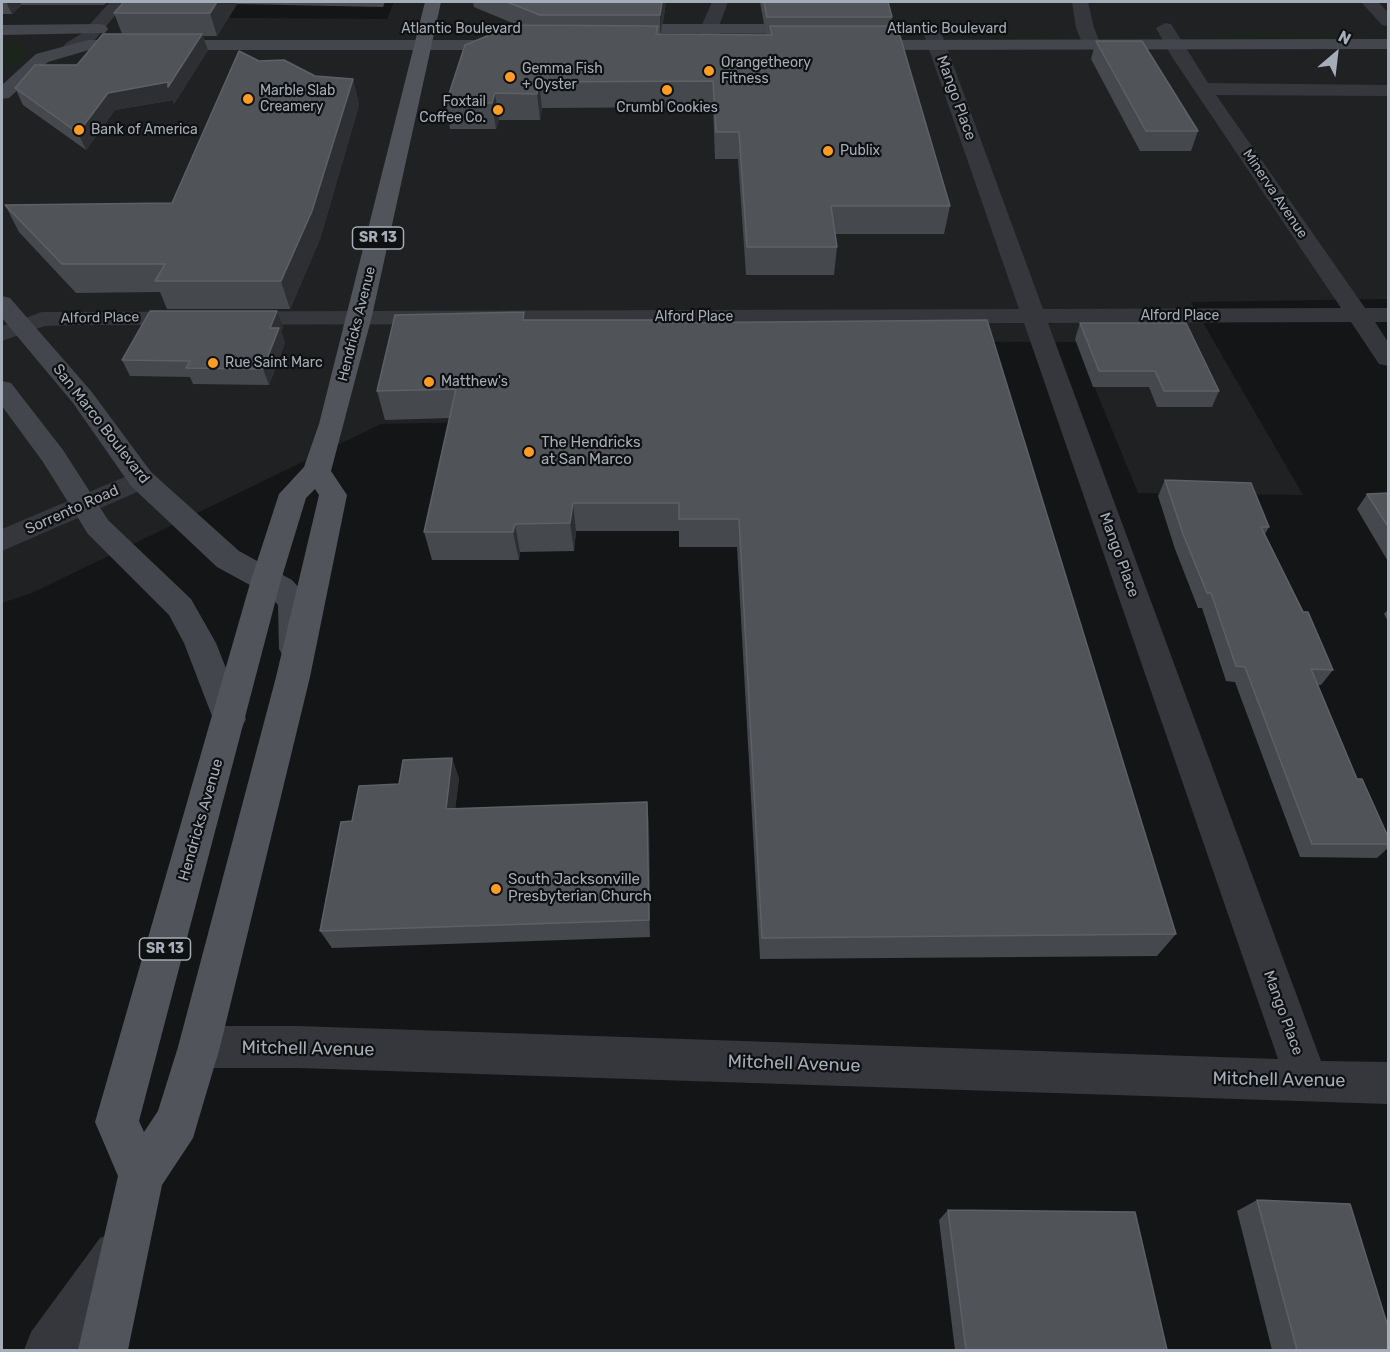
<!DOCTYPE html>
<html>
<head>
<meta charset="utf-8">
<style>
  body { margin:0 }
  #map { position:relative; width:1390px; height:1352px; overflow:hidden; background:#141516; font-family:Rubik,sans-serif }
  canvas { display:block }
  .frame { position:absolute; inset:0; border:3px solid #a5adb8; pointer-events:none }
  .north { position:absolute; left:1306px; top:24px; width:60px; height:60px; -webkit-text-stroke:4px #0f1011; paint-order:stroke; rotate:28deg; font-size:16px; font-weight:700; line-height:24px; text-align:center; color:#a5adb8 }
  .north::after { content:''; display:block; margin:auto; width:21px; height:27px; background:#a5adb8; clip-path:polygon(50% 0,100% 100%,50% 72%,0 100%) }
</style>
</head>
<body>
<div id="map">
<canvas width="1390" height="1352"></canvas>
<div class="frame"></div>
<div class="north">N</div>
</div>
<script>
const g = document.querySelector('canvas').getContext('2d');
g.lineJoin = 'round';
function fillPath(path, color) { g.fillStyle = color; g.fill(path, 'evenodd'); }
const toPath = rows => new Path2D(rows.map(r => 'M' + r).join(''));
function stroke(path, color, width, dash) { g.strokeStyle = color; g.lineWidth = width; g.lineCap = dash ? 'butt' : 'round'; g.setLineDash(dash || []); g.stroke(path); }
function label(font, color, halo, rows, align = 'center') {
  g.font = font + ' Rubik,sans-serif'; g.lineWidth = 4.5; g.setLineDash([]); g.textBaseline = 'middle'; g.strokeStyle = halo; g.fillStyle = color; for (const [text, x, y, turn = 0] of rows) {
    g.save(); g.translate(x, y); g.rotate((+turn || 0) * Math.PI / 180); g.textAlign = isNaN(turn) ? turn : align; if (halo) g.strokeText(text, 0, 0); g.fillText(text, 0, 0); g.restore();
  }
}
const built = toPath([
  [2,2,141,2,131,17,387,19,394,2,1388,2,1388,299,1191,302,1303,495,1138,493,1076,342,690,341,521,421,381,424,32,593,2,603]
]);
const green = toPath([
  [1052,34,1061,36,973,38,992,35],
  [1236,34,1343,34,1354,37,1208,38],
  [2,40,20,44,27,53,25,59,9,66,2,74]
]);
const minor = toPath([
  [110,2,126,2,93,42,78,51,66,51,63,47,66,43,81,34,110,2],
  [712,2,728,2,718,29,722,45,713,50,704,45,700,29,712,2],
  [1072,2,1088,2,1094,28,1101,45,1098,49,1086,49,1083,45,1076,28,1072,2],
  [1361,2,1378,2,1388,12,1388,26,1382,25,1361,2],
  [1165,23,1171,24,1208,83,1388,85,1388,96,1216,95,1365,308,1388,308,1388,322,1375,322,1388,342,1388,366,1379,364,1351,322,1048,323,1321,1061,1388,1062,1388,1104,298,1068,199,1068,184,1062,178,1047,184,1032,199,1026,298,1026,1278,1059,1024,323,77,325,45,326,2,341,2,326,42,312,1019,309,922,29,931,24,940,29,1043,309,1341,308,1172,57,1156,28,1165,23],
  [141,470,151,472,155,479,151,486,2,551,2,529,141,470],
  [117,1231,134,1238,141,1255,134,1272,78,1350,24,1350,31,1332,100,1238,117,1231]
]);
const secondary = toPath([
  [99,24,105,25,108,29,105,33,2,35,2,25,99,24],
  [618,24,810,24,819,29,810,34,612,33,609,29,612,25,618,24],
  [1388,39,1388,49,856,50,847,45,856,40,1388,39],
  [88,40,511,40,520,45,511,50,89,50,48,62,9,98,2,99,2,85,36,54,88,40],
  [2,296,10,298,91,391,151,472,239,551,292,580,304,593,309,601,312,622,311,649,306,658,295,661,284,658,279,649,278,605,270,596,217,567,131,486,73,403,2,318,2,296],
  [2,381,11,383,63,450,108,520,191,599,216,643,246,719,241,729,229,733,217,729,184,643,169,615,88,534,43,462,2,406,2,381]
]);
const primary = toPath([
  [425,2,441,2,372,316,331,471,347,495,310,677,220,1047,193,1138,162,1185,128,1350,78,1350,118,1176,95,1122,251,580,279,494,304,467,319,424,425,2],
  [315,489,319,495,276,677,178,1047,158,1111,144,1132,139,1121,281,580,306,498,315,489]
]);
const wall = toPath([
  [2,2,108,2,104,5,21,5,12,14,2,14],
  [124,2,385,2,383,7,237,4,217,36,203,36,208,50,174,104,173,100,115,110,86,150,23,105,15,88,77,65,122,34,114,13],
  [473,2,666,2,661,34,766,35,760,2,888,2,892,17,891,26,950,206,944,234,835,234,837,247,834,275,746,275,738,159,715,159,713,107,542,108,540,120,499,120,496,129,450,129,446,103,517,25,474,7],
  [1096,41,1198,131,1191,151,1140,151,1091,59],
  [259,61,315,76,353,79,359,105,320,239,290,309,167,309,160,292,76,293,19,232,5,205,172,203],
  [525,320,658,323,1176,934,1157,956,760,959,737,547,679,547,679,531,576,531,574,551,520,552,519,560,432,560,424,532,450,418,385,420,377,391],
  [1080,323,1219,391,1212,407,1157,407,1149,387,1093,387,1075,339],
  [283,327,281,331,285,343,269,385,193,384,190,377,130,376,122,360],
  [1165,480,1269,527,1265,534,1333,670,1321,685,1318,685,1357,779,1389,839,1389,847,1377,858,1300,857,1235,682,1226,681,1202,608,1198,608,1175,549,1158,496],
  [1389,493,1389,563,1357,509,1367,494],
  [1389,608,1389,623,1384,614],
  [452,758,459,779,455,808,649,822,650,937,332,948,320,931,399,784],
  [1257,1200,1389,1350,1272,1350,1237,1211],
  [948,1210,1167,1350,955,1350,939,1220]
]);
const shadedWall = toPath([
  [6,2,20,2,21,5,12,14],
  [217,2,236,2,237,4,217,36,210,13],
  [662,2,666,2,660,36,660,15],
  [202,34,208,50,174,104,173,100,115,110,86,150,78,133,108,93],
  [353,79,359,105,320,239,290,309,281,281],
  [539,82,542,108,540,120,537,94],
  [495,93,499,120,496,129,492,103],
  [277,311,283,327,281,331,285,343,269,385,263,369,270,328],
  [573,503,576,531,574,551,570,523],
  [515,524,520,552,519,560,513,532],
  [452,758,459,779,453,828,446,809],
  [647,802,649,822,650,937,649,920]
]);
const building = toPath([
  [124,2,217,2,210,13,114,13,124,2],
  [507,2,662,2,660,15,540,15,507,2],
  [764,2,888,2,892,17,767,17,764,2],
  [514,25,658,26,656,34,772,35,770,26,897,26,950,206,831,206,837,247,747,247,739,132,716,132,713,81,539,82,537,94,495,93,492,103,446,103,465,45,514,25],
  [103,34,202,34,168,87,168,82,108,93,78,133,15,88,35,65,77,65,103,34],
  [1096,41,1142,41,1198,131,1146,131,1096,41],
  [239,51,259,61,284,60,315,76,353,79,312,211,281,281,155,281,165,264,62,264,5,205,172,203,239,51],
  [150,311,277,311,270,328,279,328,263,369,186,368,190,361,122,360,150,311],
  [524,312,523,320,658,320,658,323,987,320,1176,934,762,938,739,519,679,519,679,503,573,503,570,523,515,524,513,532,424,532,456,389,377,391,395,315,524,312],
  [1080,323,1186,323,1219,391,1164,391,1155,371,1099,371,1080,323],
  [1165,480,1251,483,1269,527,1261,527,1303,612,1308,612,1333,670,1311,669,1357,779,1362,779,1389,839,1389,844,1312,844,1245,667,1236,666,1211,593,1207,593,1183,534,1165,480],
  [1389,493,1389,528,1367,494,1389,493],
  [452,758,446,809,647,802,649,920,320,931,341,822,352,821,359,786,399,784,403,760,452,758],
  [1257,1200,1350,1204,1389,1330,1389,1350,1297,1350,1257,1200],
  [948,1210,1135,1212,1167,1350,966,1350,948,1210]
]);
const markers = [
  [709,71,6,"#ff9c24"],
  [510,77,6,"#ff9c24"],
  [667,90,6,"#ff9c24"],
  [248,99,6,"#ff9c24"],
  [498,110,6,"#ff9c24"],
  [79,130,6,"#ff9c24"],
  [828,151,6,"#ff9c24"],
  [213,363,6,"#ff9c24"],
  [429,382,6,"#ff9c24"],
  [529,452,6,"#ff9c24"],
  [496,889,6,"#ff9c24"]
];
const farStreetnames = [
  ["Atlantic Boulevard",461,29],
  ["Atlantic Boulevard",947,29],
  ["Minerva Avenue",1275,194,56],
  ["Alford Place",1180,316],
  ["Alford Place",694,317],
  ["Alford Place",100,318,-1],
  ["Hendricks Avenue",357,324,-76]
];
const farPoinames = [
  ["Orangetheory",721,63],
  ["Fitness",721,79],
  ["Gemma Fish",522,69],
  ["+ Oyster",522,85],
  ["Marble Slab",260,91],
  ["Creamery",260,107],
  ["Foxtail",486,102,"right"],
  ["Coffee Co.",486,118,"right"],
  ["Crumbl Cookies",667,108,"center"],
  ["Bank of America",91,130],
  ["Publix",840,151],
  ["Rue Saint Marc",225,363],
  ["Matthew's",441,382]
];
const shields = [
  [378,238,51],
  [165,949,51]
];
const shieldNames = [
  ["SR 13",378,238],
  ["SR 13",165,949]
];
const streetNames = [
  ["Mango Place",956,98,70],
  ["San Marco Boulevard",101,424,52],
  ["Sorrento Road",72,510,-24],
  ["Mango Place",1119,555,70],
  ["Hendricks Avenue",201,820,-74],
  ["Mango Place",1283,1013,70]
];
const poiNames = [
  ["The Hendricks",541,443],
  ["at San Marco",541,460],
  ["South Jacksonville",508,880],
  ["Presbyterian Church",508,897]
];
const nearStreetnames = [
  ["Mitchell Avenue",308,1049,1],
  ["Mitchell Avenue",794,1064,2],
  ["Mitchell Avenue",1279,1080,1]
];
fillPath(built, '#202123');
fillPath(green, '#1c251c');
fillPath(minor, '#35373c');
fillPath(secondary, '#43464c');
fillPath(primary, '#51545b');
fillPath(wall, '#45484c');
fillPath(shadedWall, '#2d2f32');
fillPath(building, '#505358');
stroke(building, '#5d6167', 1.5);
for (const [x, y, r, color] of markers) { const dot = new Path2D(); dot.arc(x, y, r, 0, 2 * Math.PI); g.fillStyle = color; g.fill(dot); stroke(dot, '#0f1011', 2); }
label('14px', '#a5adb8', '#0f1011', farStreetnames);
label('14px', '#a5adb8', '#0f1011', farPoinames, 'left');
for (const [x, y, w] of shields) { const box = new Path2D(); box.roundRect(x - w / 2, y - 11, w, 22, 4.5); g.fillStyle = '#0f1011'; g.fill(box); stroke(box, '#a5adb8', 1.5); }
label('bold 14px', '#a5adb8', null, shieldNames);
label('15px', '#a5adb8', '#0f1011', streetNames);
label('15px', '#a5adb8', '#0f1011', poiNames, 'left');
label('18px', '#a5adb8', '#0f1011', nearStreetnames);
</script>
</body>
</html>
